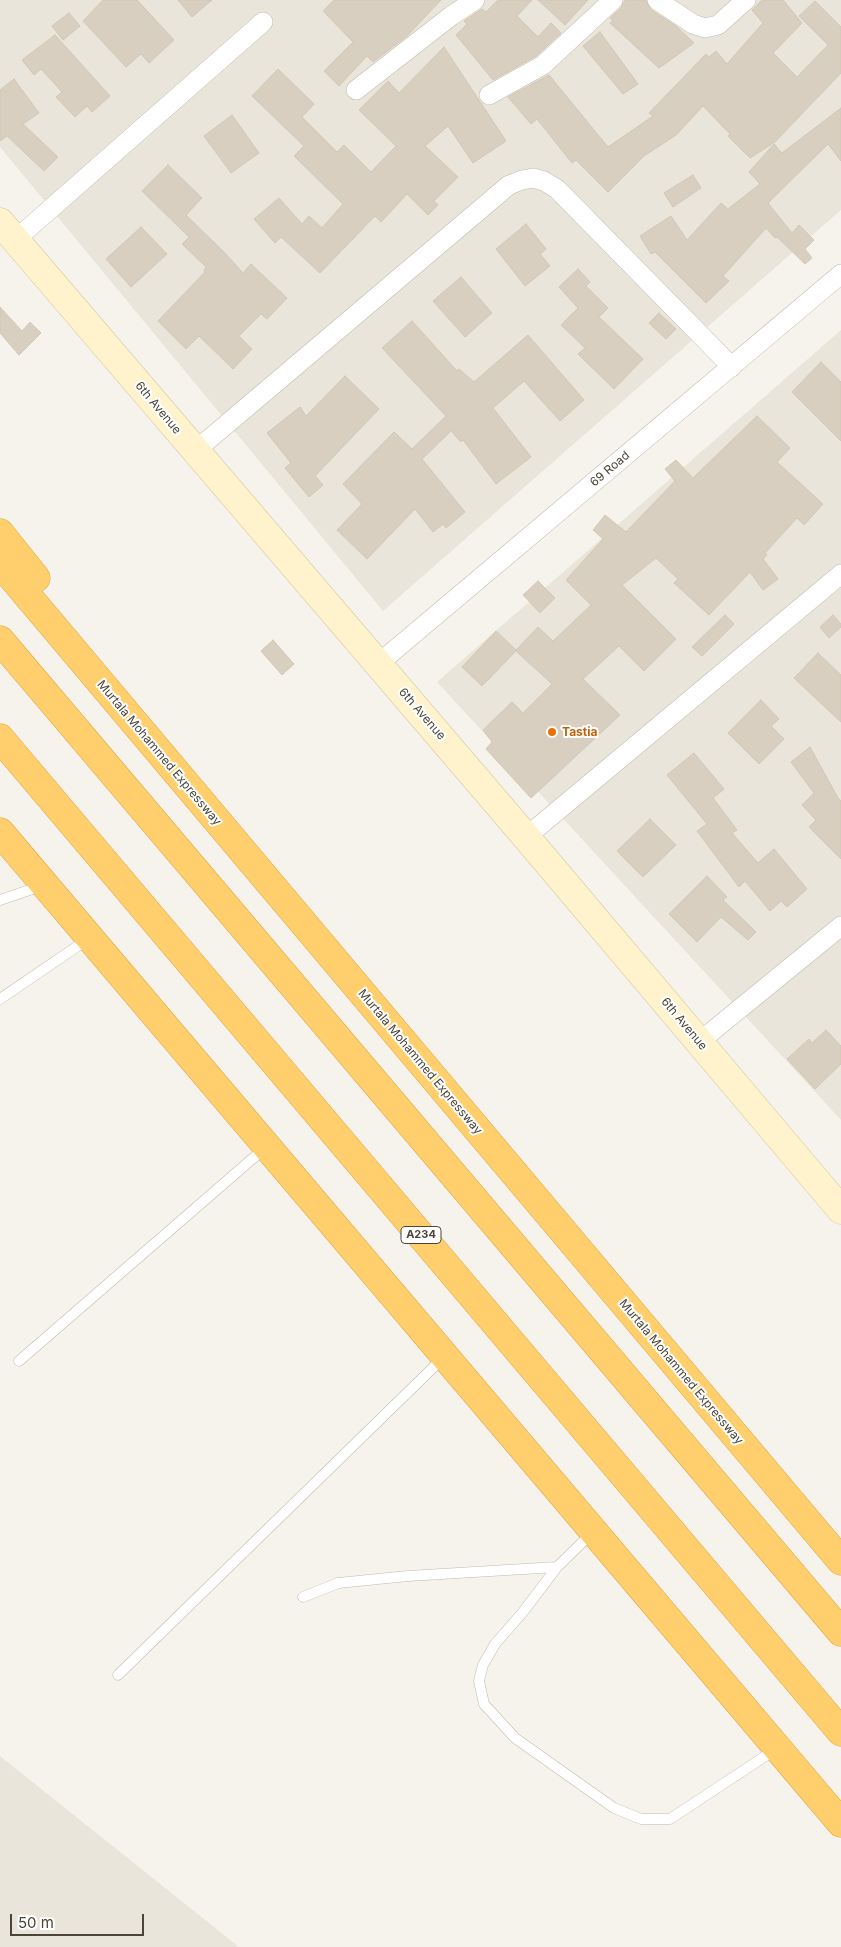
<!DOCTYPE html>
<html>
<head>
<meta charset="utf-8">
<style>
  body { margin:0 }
  #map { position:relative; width:841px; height:1947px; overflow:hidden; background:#f6f3ec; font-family:Inter,sans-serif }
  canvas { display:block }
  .scale { position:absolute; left:10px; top:1914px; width:134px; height:22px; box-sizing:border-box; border:2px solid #4b4439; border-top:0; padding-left:6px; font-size:15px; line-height:18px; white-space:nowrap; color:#4b4439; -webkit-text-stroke:4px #fff; paint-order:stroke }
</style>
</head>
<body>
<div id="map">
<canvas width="841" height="1947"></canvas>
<div class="scale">50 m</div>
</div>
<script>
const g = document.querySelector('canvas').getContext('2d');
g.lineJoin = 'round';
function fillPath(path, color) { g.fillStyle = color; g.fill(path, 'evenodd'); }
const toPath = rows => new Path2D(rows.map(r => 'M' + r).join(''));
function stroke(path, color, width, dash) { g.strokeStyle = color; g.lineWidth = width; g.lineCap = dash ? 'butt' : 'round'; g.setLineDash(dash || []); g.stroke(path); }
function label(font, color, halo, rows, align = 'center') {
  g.font = font + ' Inter,sans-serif'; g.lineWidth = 4; g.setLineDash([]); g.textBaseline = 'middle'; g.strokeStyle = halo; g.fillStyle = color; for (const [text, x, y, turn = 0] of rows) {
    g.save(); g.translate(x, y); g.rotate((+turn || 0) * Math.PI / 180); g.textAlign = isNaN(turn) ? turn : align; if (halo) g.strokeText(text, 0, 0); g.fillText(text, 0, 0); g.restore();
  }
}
const residential = toPath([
  [0,0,841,0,841,210,383,611,0,147],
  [841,330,841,1120,437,682],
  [0,1756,239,1947,0,1947]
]);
const building = toPath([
  [103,0,137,0,174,40,149,63,141,54,126,67,83,21,103,0],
  [178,0,212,0,192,17,178,0],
  [334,0,441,0,407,36,373,62,367,56,339,86,324,71,353,42,323,11,334,0],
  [498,0,532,0,517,16,538,37,551,23,561,33,536,56,493,80,456,35,467,24,464,21,482,9,486,12,498,0],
  [538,0,588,0,565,25,538,0],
  [625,0,646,0,650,9,676,26,694,43,659,68,610,23,613,21,610,18,621,8,625,0],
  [762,0,783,0,802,23,773,53,797,77,828,45,799,16,815,1,841,27,841,73,775,142,750,158,728,136,730,134,703,106,676,135,644,156,608,192,576,160,572,163,537,119,531,124,508,97,549,75,608,147,653,116,649,113,706,54,709,57,716,51,727,64,763,23,752,10,762,0],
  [69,13,80,26,63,40,52,26,69,13],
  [600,32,638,84,623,94,583,46,600,32],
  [55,35,110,96,92,112,87,106,75,117,56,97,62,92,41,69,34,75,22,60,55,35],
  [444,47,506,141,473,163,448,126,425,146,458,177,434,201,438,205,428,215,407,194,381,222,375,216,320,273,281,237,275,243,254,219,279,198,302,224,309,216,322,228,343,204,294,156,304,146,252,96,278,69,314,104,302,117,337,152,344,145,371,172,396,146,359,110,388,81,399,93,444,47],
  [14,79,39,113,23,124,58,157,44,171,7,136,0,141,0,90,14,79],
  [841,108,841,161,828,144,768,203,792,233,799,225,814,240,805,249,812,258,805,264,777,237,775,238,766,228,723,276,729,281,706,303,655,252,651,254,640,236,671,216,687,240,721,203,728,209,760,184,749,172,774,144,782,153,841,108],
  [232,115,259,153,231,173,204,136,232,115],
  [168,165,202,198,186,215,224,252,243,273,251,264,287,298,267,319,261,314,239,336,252,349,233,369,199,336,186,349,158,321,205,272,204,270,206,267,182,244,189,237,142,191,168,165],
  [693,175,701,188,673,207,664,193,693,175],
  [526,224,546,249,540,254,550,266,525,286,496,249,526,224],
  [141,227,167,254,131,287,106,259,141,227],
  [578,269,590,282,586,286,608,308,599,317,643,359,614,389,578,354,585,348,561,325,578,308,559,287,578,269],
  [461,277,492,313,465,337,433,301,461,277],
  [0,307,22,331,30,322,41,333,19,355,0,333,0,307],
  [659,313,676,329,666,339,649,323,659,313],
  [412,321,457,371,459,369,474,382,528,335,584,400,560,421,524,381,493,408,531,457,496,484,463,440,461,442,451,431,422,459,465,512,446,528,443,524,433,532,415,509,367,559,337,530,362,504,343,484,394,432,412,449,446,416,382,348,412,321],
  [821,362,841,382,841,441,792,392,821,362],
  [345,376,379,409,315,476,323,485,309,497,285,468,291,463,267,433,300,407,306,416,345,376],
  [757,416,790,448,777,462,823,504,804,525,797,518,765,553,767,555,763,559,778,579,763,590,750,572,709,615,674,583,678,579,656,558,622,585,676,639,644,671,619,646,583,679,620,715,531,798,486,749,492,742,483,730,512,702,523,713,552,684,516,651,482,686,462,667,496,631,516,650,538,627,553,641,591,605,566,580,603,539,593,530,605,515,626,532,675,481,665,469,676,460,693,478,757,416],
  [538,581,555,598,540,613,523,595,538,581],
  [725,615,734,624,702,656,692,647,725,615],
  [833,615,841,624,841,627,829,638,820,627,833,615],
  [273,640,294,664,282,675,261,651,273,640],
  [818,653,841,675,841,722,794,678,818,653],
  [761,700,779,719,771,726,784,739,759,764,728,733,761,700],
  [810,747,838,798,841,801,841,859,809,827,816,820,802,805,814,793,791,762,810,747],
  [694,753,724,789,713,798,737,830,732,833,758,863,774,849,807,889,787,907,781,901,770,911,745,881,739,887,697,831,707,824,667,775,694,753],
  [650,819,676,845,643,877,617,851,650,819],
  [707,876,727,897,723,900,756,932,748,940,721,917,697,942,669,914,707,876],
  [826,1030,841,1046,841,1064,815,1089,787,1059,809,1039,812,1043,826,1030]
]);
const lane = toPath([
  [0,900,44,885],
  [0,999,88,939],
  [19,1361,266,1147],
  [593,1532,557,1567,523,1612,495,1644,483,1665,479,1681,484,1704,515,1738,614,1808,641,1819,670,1819,776,1749],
  [303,1597,338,1583,408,1576,557,1567],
  [118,1675,444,1357]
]);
const street = toPath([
  [657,0,693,24,705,28,718,25,746,0],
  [356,90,451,16,475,0],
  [489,95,543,65,613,0],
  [15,240,263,22],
  [195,451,509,185,522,180,533,178,544,181,557,189,732,367],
  [378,664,841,274],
  [526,837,841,574],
  [699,1042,841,926]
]);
const secondary = toPath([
  [0,222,526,837,841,1210]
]);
const highway = toPath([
  [0,533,36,578],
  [0,563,841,1561],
  [0,640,841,1632],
  [0,738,841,1732],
  [0,832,841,1823]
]);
const markers = [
  [552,732,5,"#e8710a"]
];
const shields = [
  [421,1235,40]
];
const shieldNames = [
  ["A234",421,1235]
];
const streetNames = [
  ["6th Avenue",158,408,50],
  ["69 Road",610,469,-40],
  ["6th Avenue",422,714,49],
  ["Murtala Mohammed Expressway",159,753,50],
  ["6th Avenue",684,1024,50],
  ["Murtala Mohammed Expressway",420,1062,50],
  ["Murtala Mohammed Expressway",681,1372,50]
];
const foodNames = [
  ["Tastia",562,732]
];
fillPath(residential, '#eae5da');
fillPath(building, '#d8cfc1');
stroke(building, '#d3c7b4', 1);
stroke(lane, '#c2bbae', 11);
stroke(street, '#c2bbae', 20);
stroke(secondary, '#d6c79b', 29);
stroke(highway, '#e0a43c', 29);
stroke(lane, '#fff', 10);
stroke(street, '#fff', 19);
stroke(secondary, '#fff3cd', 28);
stroke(highway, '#ffcf6e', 28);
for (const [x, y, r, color] of markers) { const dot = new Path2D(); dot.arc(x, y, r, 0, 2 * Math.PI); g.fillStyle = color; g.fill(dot); stroke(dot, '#fff', 2); }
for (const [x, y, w] of shields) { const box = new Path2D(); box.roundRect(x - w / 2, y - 8.5, w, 17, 4); g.fillStyle = '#fff'; g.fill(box); stroke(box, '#4b4439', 1); }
label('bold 11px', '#4b4439', null, shieldNames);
label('12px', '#4b4439', '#fff', streetNames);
label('bold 12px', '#c56008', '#fff', foodNames, 'left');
</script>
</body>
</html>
